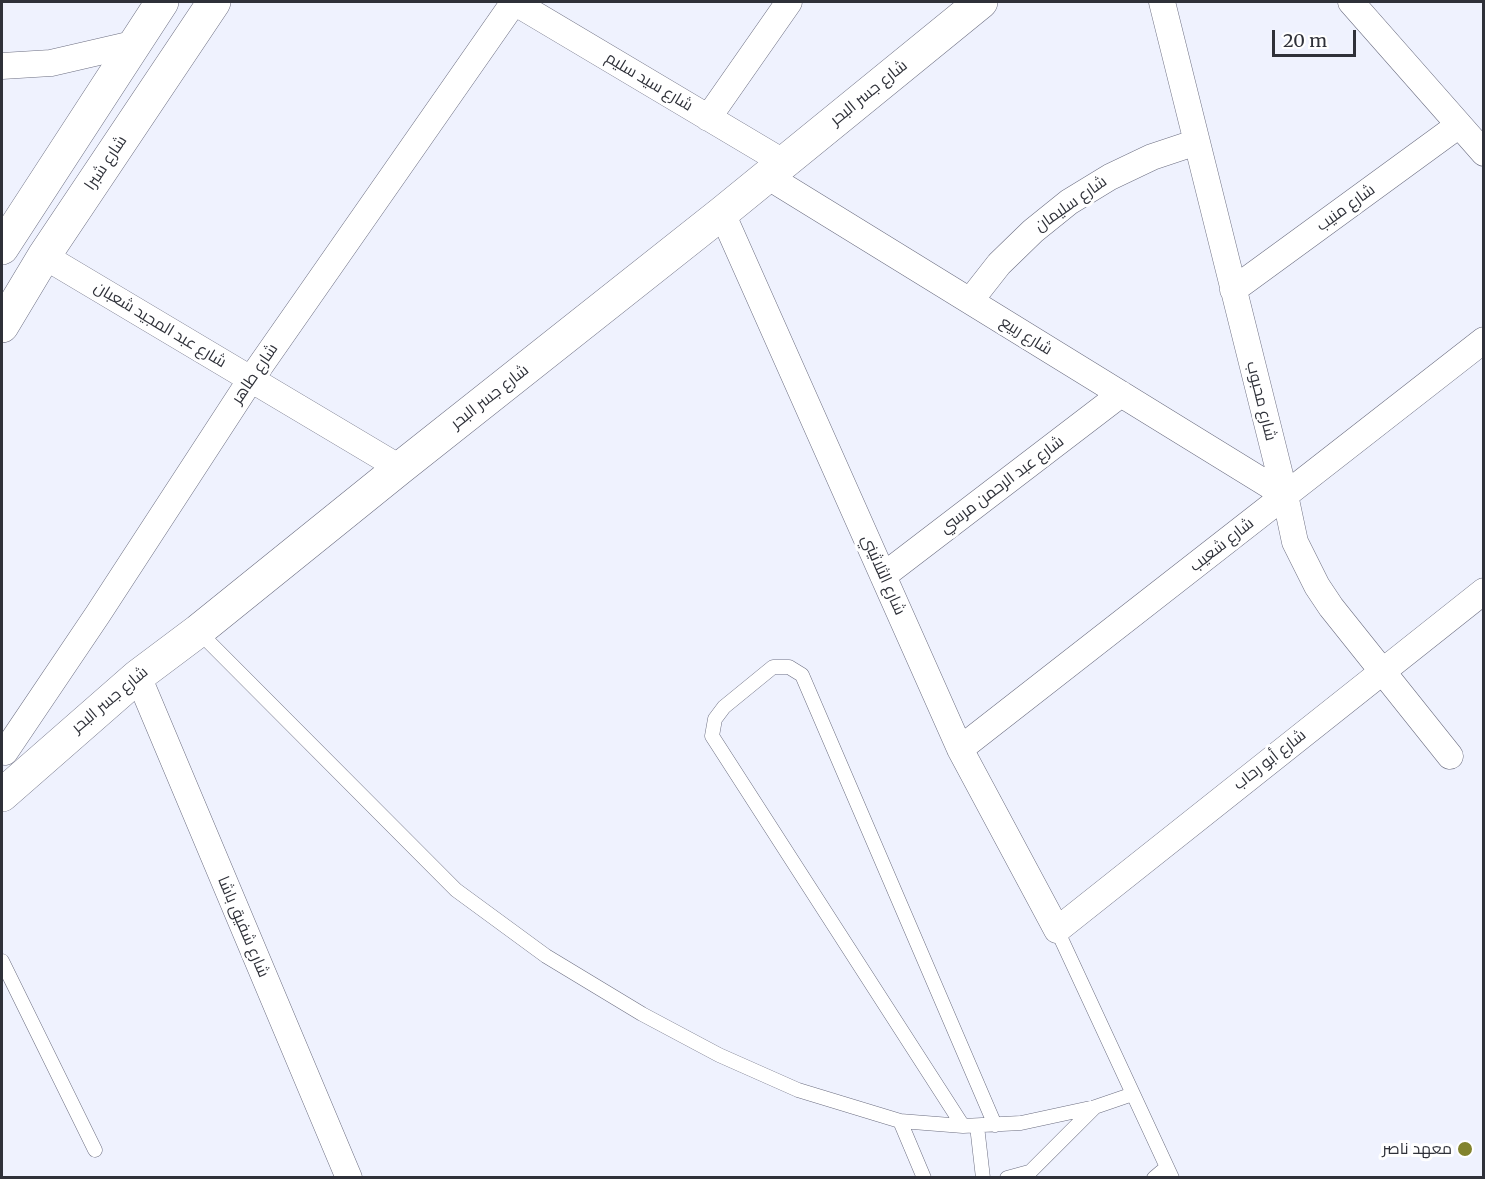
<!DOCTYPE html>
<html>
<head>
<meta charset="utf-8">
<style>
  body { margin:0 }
  #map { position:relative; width:1485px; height:1179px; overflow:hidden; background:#eff2fe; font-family:Merriweather,serif }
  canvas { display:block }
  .frame { position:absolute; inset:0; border:3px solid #2f3139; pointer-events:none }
  .scale { position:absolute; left:1272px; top:30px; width:84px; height:27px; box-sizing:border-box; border:3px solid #2f3139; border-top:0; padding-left:8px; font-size:18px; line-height:21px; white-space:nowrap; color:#2f3139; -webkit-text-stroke:4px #fff; paint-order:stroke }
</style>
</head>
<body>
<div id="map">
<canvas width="1485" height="1179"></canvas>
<div class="frame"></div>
<div class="scale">20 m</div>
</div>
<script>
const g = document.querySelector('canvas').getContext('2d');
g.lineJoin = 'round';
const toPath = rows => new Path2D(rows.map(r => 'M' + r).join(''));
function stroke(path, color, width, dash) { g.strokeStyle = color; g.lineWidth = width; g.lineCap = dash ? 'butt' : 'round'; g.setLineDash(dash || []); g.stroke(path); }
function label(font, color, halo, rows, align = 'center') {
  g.font = font + ' Merriweather,Cairo,serif'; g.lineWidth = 6; g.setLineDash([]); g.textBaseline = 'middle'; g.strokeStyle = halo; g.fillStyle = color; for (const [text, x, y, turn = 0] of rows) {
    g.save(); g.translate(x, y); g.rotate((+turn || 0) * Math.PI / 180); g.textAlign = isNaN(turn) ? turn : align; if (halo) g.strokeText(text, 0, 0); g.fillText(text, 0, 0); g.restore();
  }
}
const service = toPath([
  [198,631,456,890,546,956,642,1014,719,1055,798,1090,900,1121,963,1126,1021,1123,1095,1107,1133,1094],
  [1057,930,1172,1178],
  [2,961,95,1150],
  [900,1121,924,1178],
  [963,1126,712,736,715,719,724,707,773,667,789,667,802,675,995,1125],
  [977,1126,983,1178],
  [1007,1178,1029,1172],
  [1024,1178,1095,1107],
  [1154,1178,1167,1167]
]);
const minor = toPath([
  [514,2,783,162],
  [1162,2,1285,495,1295,542,1317,586,1331,607,1450,756],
  [1351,2,1484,153],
  [2,66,51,63,133,44],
  [708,118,789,2],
  [767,176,1285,495],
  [722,213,960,749,1057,930,1484,591],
  [44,256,400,468],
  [1233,290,1459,125],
  [970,301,999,264,1033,231,1069,202,1110,177,1152,157,1197,142],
  [883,576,1121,394],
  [138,676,349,1178],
  [960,749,1484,340],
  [5,752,98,614,251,379,514,2]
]);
const primary = toPath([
  [2,248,162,2],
  [2,326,44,256,214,2],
  [2,795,138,676,198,631,400,468,722,213,981,2]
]);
const markers = [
  [1465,1149,8,"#82832d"]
];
const streetNames = [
  ["شارع سيد سليم",649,82,31],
  ["شارع جسر البحر",869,93,-39],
  ["شارع شبرا",106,163,-56],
  ["شارع سليمان",1071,204,-35],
  ["شارع منيب",1346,208,-36],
  ["شارع عبد المجيد شعبان",160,325,31],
  ["شارع ربيع",1026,336,32],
  ["شارع طاهر",255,374,-56],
  ["شارع جسر البحر",490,397,-38],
  ["شارع محبوب",1261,401,76],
  ["شارع عبد الرحمن مرسي",1002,485,-37],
  ["شارع شعيب",1222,545,-38],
  ["شارع الثلاثيني",883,575,66],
  ["شارع جسر البحر",110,700,-40],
  ["شارع أبو رحاب",1270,760,-38],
  ["شارع شفيق باشا",243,927,67]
];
const poiNames = [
  ["معهد ناصر",1452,1149]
];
stroke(service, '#6c6e81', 15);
stroke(minor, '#6c6e81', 27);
stroke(primary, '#6c6e81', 34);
stroke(service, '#fff', 14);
stroke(minor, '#fff', 26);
stroke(primary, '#fff', 33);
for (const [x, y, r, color] of markers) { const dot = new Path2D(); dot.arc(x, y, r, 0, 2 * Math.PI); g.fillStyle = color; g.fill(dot); stroke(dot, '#fff', 2); }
label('16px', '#2f3139', '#fff', streetNames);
label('16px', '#2f3139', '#fff', poiNames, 'right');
</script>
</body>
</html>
